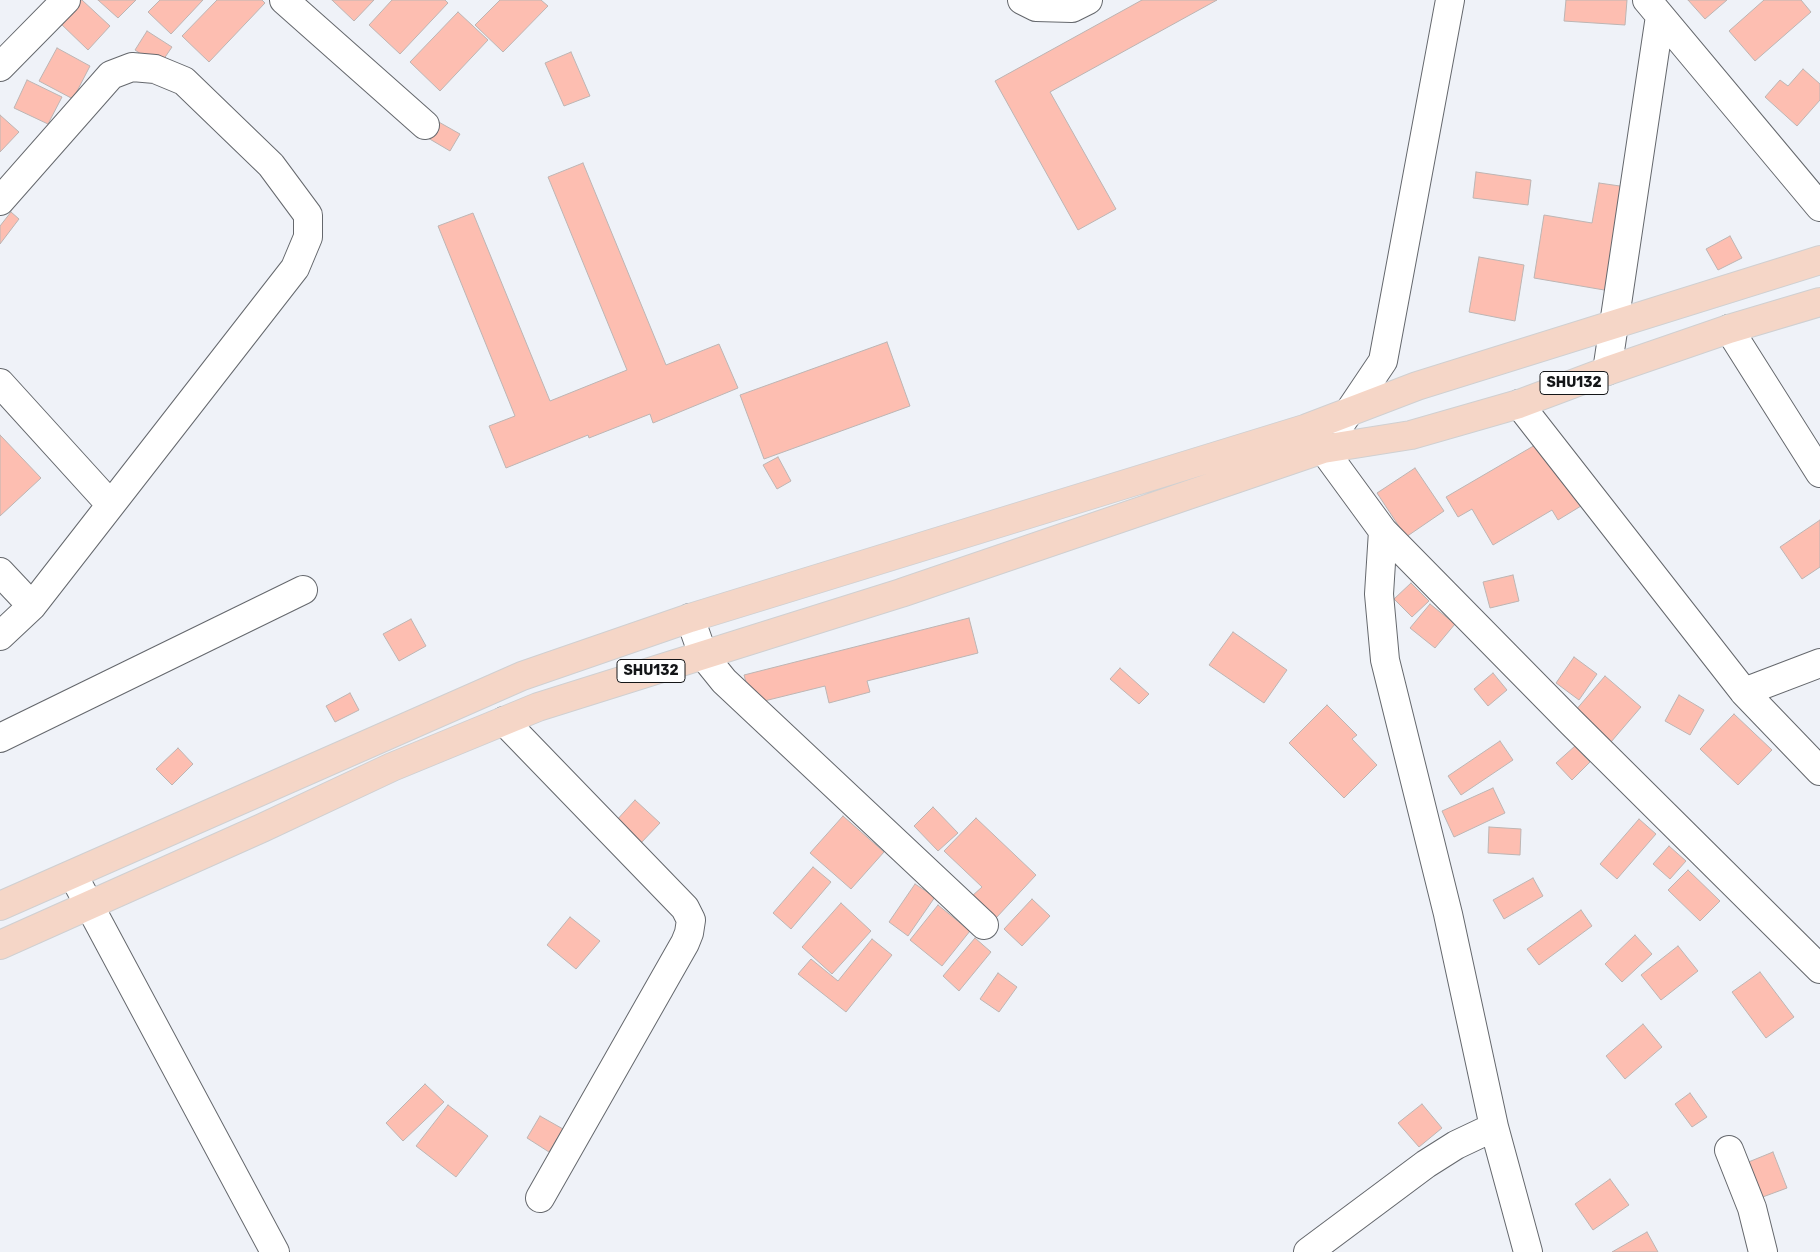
<!DOCTYPE html>
<html>
<head>
<meta charset="utf-8">
<style>
  body { margin:0 }
  canvas { display:block; background:#eff2f8 }
</style>
</head>
<body>
<canvas width="1820" height="1252"></canvas>
<script>
const g = document.querySelector('canvas').getContext('2d');
g.lineJoin = 'round';
function fillPath(path, color) { g.fillStyle = color; g.fill(path, 'evenodd'); }
const toPath = rows => new Path2D(rows.map(r => 'M' + r).join(''));
function stroke(path, color, width, dash) { g.strokeStyle = color; g.lineWidth = width; g.lineCap = dash ? 'butt' : 'round'; g.setLineDash(dash || []); g.stroke(path); }
function label(font, color, halo, rows, align = 'center') {
  g.font = font + ' Rubik,sans-serif'; g.lineWidth = 4.5; g.setLineDash([]); g.textBaseline = 'middle'; g.strokeStyle = halo; g.fillStyle = color; for (const [text, x, y, turn = 0] of rows) {
    g.save(); g.translate(x, y); g.rotate((+turn || 0) * Math.PI / 180); g.textAlign = isNaN(turn) ? turn : align; if (halo) g.strokeText(text, 0, 0); g.fillText(text, 0, 0); g.restore();
  }
}
const building = toPath([
  [78,0,82,0,110,26,88,50,58,21,78,0],
  [98,0,136,0,118,18,98,0],
  [160,0,203,0,171,34,148,12,160,0],
  [217,0,262,0,265,3,209,62,182,36,217,0],
  [332,0,374,0,354,21,332,0],
  [392,0,445,0,448,3,400,54,369,25,392,0],
  [500,0,541,0,548,6,503,52,475,25,500,0],
  [1142,0,1217,0,1050,92,1116,209,1078,230,995,81,1142,0],
  [1566,0,1627,0,1625,25,1564,21,1566,0],
  [1688,0,1727,0,1705,19,1688,0],
  [1764,0,1801,0,1811,12,1755,61,1729,31,1764,0],
  [458,12,488,40,440,91,410,62,458,12],
  [147,31,172,47,159,66,135,50,147,31],
  [57,48,90,66,73,99,39,81,57,48],
  [571,52,590,96,564,106,545,63,571,52],
  [1803,69,1820,84,1820,100,1797,126,1765,97,1780,80,1788,86,1803,69],
  [27,80,62,97,48,124,14,108,27,80],
  [0,115,19,132,0,152,0,115],
  [437,121,460,134,450,151,428,138,437,121],
  [583,163,666,365,719,344,738,388,653,423,650,414,589,438,588,435,506,468,489,426,515,416,438,226,473,213,550,401,627,370,548,177,583,163],
  [1476,172,1531,180,1528,205,1473,198,1476,172],
  [1599,183,1627,187,1610,291,1534,278,1544,215,1592,223,1599,183],
  [11,212,19,219,0,244,0,226,11,212],
  [1730,236,1742,258,1718,270,1706,249,1730,236],
  [1479,257,1524,265,1515,321,1469,312,1479,257],
  [887,342,910,406,764,459,740,395,887,342],
  [0,435,41,478,0,516,0,435],
  [1542,441,1581,506,1558,520,1552,510,1493,545,1472,509,1458,517,1446,497,1542,441],
  [778,457,791,481,777,489,763,465,778,457],
  [1415,468,1444,511,1406,537,1377,493,1415,468],
  [1820,520,1820,567,1802,579,1780,547,1820,520],
  [1513,575,1519,601,1490,608,1483,582,1513,575],
  [1411,583,1429,601,1412,617,1394,599,1411,583],
  [1430,604,1455,624,1435,648,1410,628,1430,604],
  [969,618,978,653,867,681,870,692,829,703,825,686,752,704,744,675,969,618],
  [411,619,426,646,399,661,383,634,411,619],
  [1233,632,1287,670,1264,703,1209,665,1233,632],
  [1574,657,1597,674,1579,700,1556,683,1574,657],
  [1120,668,1149,694,1139,704,1110,679,1120,668],
  [1493,673,1507,690,1488,706,1474,689,1493,673],
  [1605,676,1641,707,1611,742,1575,711,1605,676],
  [350,693,359,710,335,722,326,706,350,693],
  [1679,695,1704,710,1690,735,1665,721,1679,695],
  [1327,705,1357,735,1352,739,1377,765,1344,798,1289,743,1327,705],
  [1734,714,1772,750,1738,785,1700,749,1734,714],
  [1500,741,1513,760,1461,795,1448,776,1500,741],
  [1575,746,1590,762,1572,780,1556,763,1575,746],
  [178,748,193,764,172,785,156,769,178,748],
  [1493,788,1505,813,1454,837,1442,811,1493,788],
  [635,800,660,823,640,844,615,822,635,800],
  [933,807,958,833,938,851,914,826,933,807],
  [843,816,884,852,851,889,810,853,843,816],
  [976,818,1036,875,996,918,972,896,982,887,944,851,976,818],
  [1639,819,1656,834,1617,879,1600,864,1639,819],
  [1489,827,1521,829,1520,855,1488,853,1489,827],
  [1669,846,1686,861,1670,879,1653,864,1669,846],
  [813,867,831,882,791,929,773,913,813,867],
  [1688,870,1720,901,1700,921,1668,890,1688,870],
  [1533,878,1543,896,1504,919,1493,900,1533,878],
  [915,884,935,897,908,936,889,922,915,884],
  [1032,899,1050,916,1022,946,1004,929,1032,899],
  [841,903,871,931,832,974,802,947,841,903],
  [938,905,970,931,942,966,910,940,938,905],
  [1581,910,1592,926,1539,965,1527,949,1581,910],
  [570,917,600,941,576,969,547,945,570,917],
  [1635,935,1652,954,1622,982,1605,964,1635,935],
  [975,938,991,952,959,991,943,976,975,938],
  [872,939,892,955,846,1012,798,974,811,959,838,981,872,939],
  [1678,946,1698,971,1661,1000,1641,975,1678,946],
  [1760,972,1794,1017,1766,1038,1732,992,1760,972],
  [998,973,1017,987,999,1012,980,999,998,973],
  [1643,1024,1662,1047,1625,1079,1606,1056,1643,1024],
  [425,1084,444,1102,403,1141,386,1123,425,1084],
  [1690,1093,1707,1117,1692,1127,1675,1104,1690,1093],
  [1422,1104,1442,1128,1419,1147,1398,1123,1422,1104],
  [448,1105,488,1136,456,1177,416,1146,448,1105],
  [540,1116,563,1129,549,1152,527,1138,540,1116],
  [1773,1152,1787,1188,1760,1198,1746,1163,1773,1152],
  [1610,1179,1629,1205,1593,1230,1575,1204,1610,1179],
  [1647,1232,1658,1252,1612,1252,1647,1232]
]);
const minor = toPath([
  [284,0,425,125],
  [1022,0,1036,7,1072,8,1088,0],
  [1647,0,1820,207],
  [0,67,66,0],
  [0,201,111,75,132,67,155,69,184,81,271,165,308,215,308,237,295,268,32,606,0,636],
  [1729,329,1820,473],
  [1607,371,1660,16],
  [0,383,110,504],
  [1519,404,1744,692,1820,771],
  [1342,422,1383,361,1450,0],
  [1313,431,1323,449,1383,531,1571,722,1820,969],
  [1383,531,1379,594,1385,660,1448,914,1494,1127,1528,1252],
  [0,572,32,606],
  [690,618,703,655,724,681,984,925],
  [1744,692,1820,663],
  [504,721,685,908,691,920,689,933,685,943,540,1198],
  [0,738,303,590],
  [73,875,275,1252],
  [1729,1150,1752,1208,1763,1252],
  [1308,1252,1426,1164,1456,1145,1494,1127]
]);
const major = toPath([
  [1307,428,1417,386,1820,260],
  [0,906,522,676,690,618,1311,427],
  [0,945,262,828,392,767,538,707,901,593,1323,449,1411,435,1519,404,1607,371,1729,329,1820,302]
]);
const shields = [
  [1574,383,68],
  [651,671,68]
];
const shieldNames = [
  ["SHU132",1574,383],
  ["SHU132",651,671]
];
fillPath(building, '#fdbeb1');
stroke(building, '#bdb5b3', 1);
stroke(minor, '#65686d', 30);
stroke(major, '#d0d0d1', 30);
stroke(minor, '#fff', 28);
stroke(major, '#f5d6c7', 28);
for (const [x, y, w] of shields) { const box = new Path2D(); box.roundRect(x - w / 2, y - 11.5, w, 23, 4); g.fillStyle = '#fff'; g.fill(box); stroke(box, '#141618', 1); }
label('bold 14px', '#141618', null, shieldNames);
</script>
</body>
</html>
